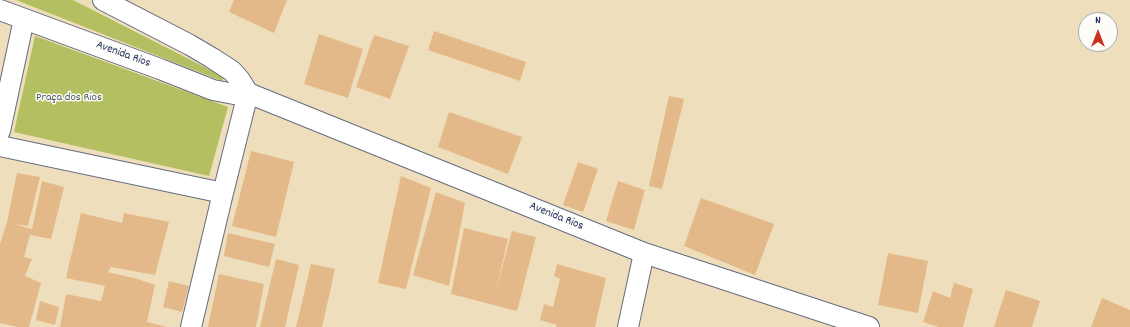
<!DOCTYPE html>
<html>
<head>
<meta charset="utf-8">
<style>
  body { margin:0 }
  #map { position:relative; width:1130px; height:327px; overflow:hidden; background:#efdebc; font-family:Dekko,sans-serif }
  canvas { display:block }
  .north { position:absolute; left:1078px; top:12px; width:40px; height:40px; box-sizing:border-box; background:#fdfcf7; border:1px solid #a3aaba; border-radius:50%; rotate:0deg; font-size:11px; font-weight:700; line-height:16px; text-align:center; color:#1b2f5e }
  .north::after { content:''; display:block; margin:auto; width:14px; height:18px; background:#c8321e; clip-path:polygon(50% 0,100% 100%,50% 72%,0 100%) }
</style>
</head>
<body>
<div id="map">
<canvas width="1130" height="327"></canvas>
<div class="north">N</div>
</div>
<script>
const g = document.querySelector('canvas').getContext('2d');
g.lineJoin = 'round';
function fillPath(path, color) { g.fillStyle = color; g.fill(path, 'evenodd'); }
const toPath = rows => new Path2D(rows.map(r => 'M' + r).join(''));
function stroke(path, color, width, dash) { g.strokeStyle = color; g.lineWidth = width; g.lineCap = dash ? 'butt' : 'round'; g.setLineDash(dash || []); g.stroke(path); }
function label(font, color, halo, rows, align = 'center') {
  g.font = font + ' Dekko,sans-serif'; g.lineWidth = 3; g.setLineDash([]); g.textBaseline = 'middle'; g.strokeStyle = halo; g.fillStyle = color; for (const [text, x, y, turn = 0] of rows) {
    g.save(); g.translate(x, y); g.rotate((+turn || 0) * Math.PI / 180); g.textAlign = isNaN(turn) ? turn : align; if (halo) g.strokeText(text, 0, 0); g.fillText(text, 0, 0); g.restore();
  }
}
const green = toPath([
  [16,0,73,0,224,77,222,81],
  [35,36,228,107,209,176,14,132]
]);
const building = toPath([
  [234,0,287,0,274,33,229,12],
  [434,31,526,62,520,81,428,50],
  [319,34,363,49,348,98,304,84],
  [374,35,409,46,390,99,356,87],
  [669,96,684,99,662,189,649,186],
  [449,112,522,137,508,174,438,147],
  [251,151,294,162,276,237,232,226],
  [578,162,598,169,583,212,563,205],
  [17,173,40,177,28,226,13,224,32,229,42,181,64,187,51,239,30,235,24,257,32,259,25,276,41,283,29,327,18,327,0,323,0,244,7,222],
  [401,176,431,188,406,289,378,283],
  [618,181,645,190,634,230,606,221],
  [436,192,465,203,449,286,413,275],
  [701,198,774,224,755,275,684,246],
  [81,213,122,223,124,213,169,222,155,275,111,267,108,272,138,279,155,285,147,322,167,327,60,327,66,294,101,301,105,286,66,278],
  [464,228,508,239,496,290,512,231,536,237,517,311,451,294],
  [228,233,275,244,269,267,224,256],
  [888,253,928,261,918,313,878,305],
  [276,259,299,265,285,327,260,327],
  [311,264,335,269,322,327,296,327],
  [557,264,606,278,595,327,556,327,557,325,540,320,544,304,553,307,560,279,554,276],
  [219,274,264,284,256,327,208,327],
  [169,281,189,286,182,312,163,307],
  [954,283,973,289,963,327,938,327,923,322,933,291,950,298],
  [1006,290,1040,301,1032,327,994,327],
  [1102,298,1130,310,1130,327,1091,327],
  [40,301,59,307,55,325,36,320]
]);
const street = toPath([
  [103,0,190,45,212,58,232,71,240,80,248,93],
  [0,10,160,69,213,90,234,94,248,93,644,253,869,327],
  [0,131,24,19],
  [0,146,223,193],
  [191,327,223,193,248,93],
  [628,327,644,253]
]);
const streetNames = [
  ["Avenida Rios",123,55,20],
  ["Avenida Rios",556,217,22]
];
const parkNames = [
  ["Praça dos Rios",69,98]
];
fillPath(green, '#b3bf60');
fillPath(building, '#e3b989');
stroke(street, '#656c7f', 22);
stroke(street, '#fff', 20);
label('12px', '#1b2f5e', '#fdfcf7', streetNames);
label('12px', '#495a5f', '#fdfcf7', parkNames);
</script>
</body>
</html>
